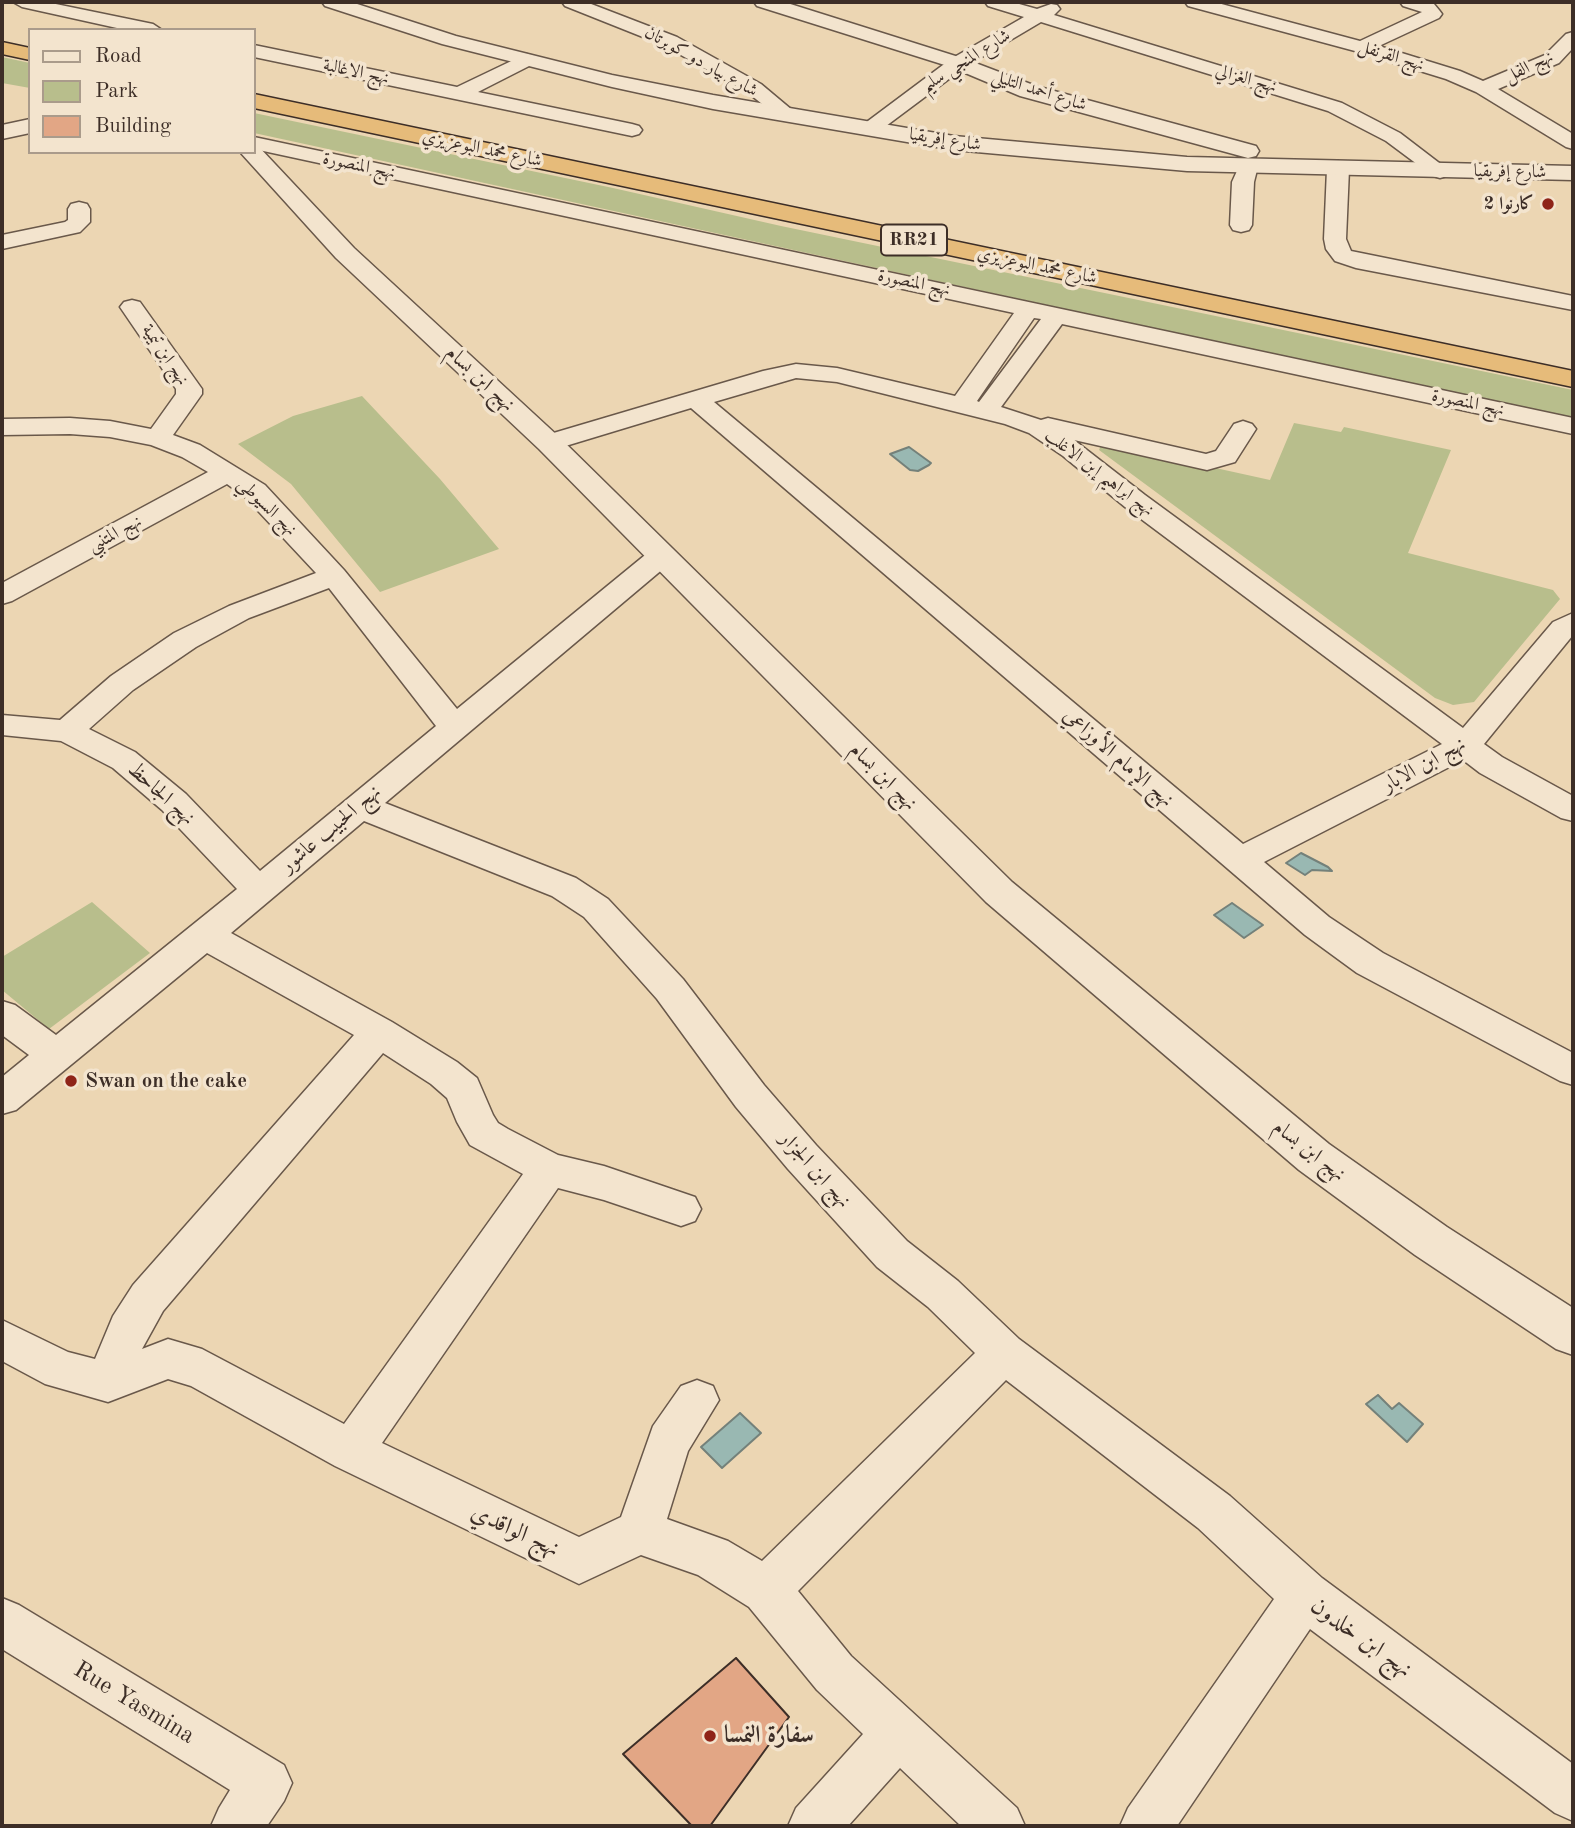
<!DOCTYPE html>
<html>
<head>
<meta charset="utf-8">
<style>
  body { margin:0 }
  #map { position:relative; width:1575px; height:1828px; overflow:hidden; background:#ecd6b3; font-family:"Old Standard TT",serif }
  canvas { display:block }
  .frame { position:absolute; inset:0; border:4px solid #3d2e27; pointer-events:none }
  .legend { position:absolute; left:28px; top:28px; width:228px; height:126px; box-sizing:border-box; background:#f3e4ce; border:2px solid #aa9b8b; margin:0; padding:9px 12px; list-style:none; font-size:21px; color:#3d2e27 }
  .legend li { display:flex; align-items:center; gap:14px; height:35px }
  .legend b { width:35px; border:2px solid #aa9b8b }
</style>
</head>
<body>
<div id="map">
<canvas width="1575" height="1828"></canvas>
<div class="frame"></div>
<ul class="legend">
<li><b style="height:9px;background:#f3e4ce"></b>Road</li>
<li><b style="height:19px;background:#b8be8c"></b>Park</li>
<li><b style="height:19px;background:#e2a685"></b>Building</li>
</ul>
</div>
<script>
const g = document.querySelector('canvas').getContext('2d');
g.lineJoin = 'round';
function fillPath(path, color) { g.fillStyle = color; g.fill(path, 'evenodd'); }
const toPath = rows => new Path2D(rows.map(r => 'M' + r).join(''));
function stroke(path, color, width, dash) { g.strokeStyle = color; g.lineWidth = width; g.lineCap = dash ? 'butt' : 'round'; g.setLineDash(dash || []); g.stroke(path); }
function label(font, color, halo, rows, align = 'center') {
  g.font = font + ' "Old Standard TT",Amiri,serif'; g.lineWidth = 7; g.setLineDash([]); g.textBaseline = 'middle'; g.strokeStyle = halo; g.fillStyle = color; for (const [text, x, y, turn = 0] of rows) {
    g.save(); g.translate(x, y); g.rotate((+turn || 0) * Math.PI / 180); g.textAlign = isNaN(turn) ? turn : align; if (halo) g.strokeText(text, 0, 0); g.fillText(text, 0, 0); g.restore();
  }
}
const green = toPath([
  [2,57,30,63,30,88,2,83],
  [254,113,613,188,781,226,1573,390,1573,419,254,133],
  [362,396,440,479,499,549,380,592,291,484,238,444,293,416],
  [1294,423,1341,432,1344,427,1451,450,1408,553,1553,590,1560,599,1474,702,1453,705,1435,698,1099,450,1102,443,1270,480],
  [92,902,150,953,49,1029,2,990,2,957]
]);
const water = toPath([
  [909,447,931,463,929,465,918,471,910,470,890,454,909,447],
  [1301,853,1328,867,1332,871,1312,870,1305,875,1286,863,1301,853],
  [1232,903,1263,925,1244,938,1214,915,1232,903],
  [1378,1395,1392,1409,1399,1403,1423,1424,1407,1442,1366,1404,1378,1395],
  [740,1413,761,1433,722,1468,701,1447,740,1413]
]);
const building = toPath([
  [736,1658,789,1717,710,1826,692,1826,623,1754,736,1658]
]);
const minor = toPath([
  [13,2,46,2,153,24,162,30,126,30,22,7,13,2],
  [562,2,586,2,677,37,761,84,798,115,795,119,781,119,747,92,663,45,565,6,562,2],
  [985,2,1012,2,1037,9,1051,4,1057,5,1060,9,1054,15,1342,103,1400,133,1451,172,1447,176,1440,178,1433,176,1386,141,1328,111,1041,22,965,67,878,132,864,132,861,128,864,124,951,59,1024,17,988,6,985,2],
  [1185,2,1214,2,1360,41,1422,12,1403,6,1400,2,1427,2,1434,4,1439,10,1442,14,1439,18,1379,46,1460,71,1483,81,1545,55,1566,34,1573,32,1573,48,1559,63,1498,89,1573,134,1573,149,1566,147,1476,92,1446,79,1355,51,1188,6,1185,2],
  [254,45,457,87,526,54,533,56,536,60,533,64,478,92,632,124,639,126,642,130,639,134,632,136,254,57,254,45],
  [254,137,1573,418,1573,434,1062,324,1001,407,1041,420,1048,418,1206,454,1216,451,1234,424,1243,421,1252,424,1256,429,1235,462,1207,470,1074,440,1145,495,1463,728,1553,622,1573,613,1573,635,1484,744,1502,757,1573,796,1573,821,1561,818,1480,773,1463,760,1264,862,1329,917,1383,953,1573,1053,1573,1085,1560,1081,1357,973,1305,935,691,408,549,451,540,449,536,443,540,437,763,371,796,364,837,368,955,396,1014,313,254,149,254,137],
  [1034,318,1041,319,979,402,977,401,1034,318],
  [796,378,837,382,1005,424,1029,433,1063,456,1125,507,1442,744,1243,844,714,402,796,378],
  [1248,160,1255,162,1258,166,1254,182,1252,225,1249,230,1241,232,1233,230,1230,225,1232,182,1241,162,1248,160],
  [1338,163,1345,165,1349,169,1346,239,1351,251,1573,296,1573,310,1356,268,1335,261,1326,249,1324,239,1327,169,1331,165,1338,163],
  [79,202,87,204,90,209,90,222,80,232,2,249,2,235,65,222,68,220,68,209,71,204,79,202],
  [132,300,140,302,202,389,202,394,173,435,200,445,265,485,344,570,457,709,650,551,660,549,670,551,674,557,670,563,385,803,576,878,608,899,683,979,764,1085,816,1145,907,1241,958,1281,1019,1339,1230,1496,1322,1578,1573,1764,1573,1821,1555,1813,1310,1629,1177,1826,1120,1826,1128,1808,1274,1599,1198,1528,1006,1380,798,1591,851,1656,1017,1808,1025,1826,961,1826,900,1768,848,1826,788,1826,796,1808,863,1734,817,1690,749,1607,698,1575,641,1555,579,1584,335,1466,191,1386,168,1379,108,1402,45,1384,2,1361,2,1320,68,1352,95,1359,113,1316,133,1285,354,1035,207,953,16,1110,2,1114,2,1077,29,1055,2,1035,2,1001,15,1005,56,1035,237,889,162,810,113,768,61,741,2,735,2,715,60,720,111,676,174,633,229,606,316,573,245,497,227,484,12,601,2,604,2,583,208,472,182,457,151,445,110,437,70,434,2,435,2,419,70,418,110,421,151,429,176,394,176,389,120,307,124,302,132,300],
  [329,588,436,726,260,871,186,794,135,752,89,729,133,690,196,647,249,618,329,588],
  [364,821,552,896,584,917,657,999,736,1107,788,1169,877,1267,928,1307,975,1353,762,1561,728,1541,667,1519,688,1451,719,1400,713,1386,697,1380,681,1386,653,1426,621,1517,579,1537,382,1443,558,1188,604,1200,681,1226,695,1221,701,1209,695,1197,604,1166,558,1155,508,1129,498,1123,493,1115,477,1078,457,1062,392,1022,231,933,364,821],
  [383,1053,431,1084,447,1098,457,1122,470,1145,523,1174,344,1424,202,1349,168,1339,142,1349,163,1311,383,1053],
  [2,1598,19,1605,284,1765,292,1783,284,1801,267,1826,211,1826,219,1808,230,1790,2,1649,2,1598]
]);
const tertiary = toPath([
  [322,2,351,2,456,36,612,75,713,95,954,136,1187,157,1573,166,1573,180,1187,171,954,150,713,109,612,87,442,44,325,6,322,2],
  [754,2,784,2,965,59,1036,86,1256,146,1259,151,1256,156,1248,158,1020,96,951,67,757,6,754,2],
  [30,119,30,133,2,139,2,125,30,119],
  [254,146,259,147,354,248,559,437,1012,882,1329,1144,1447,1227,1573,1308,1573,1355,1556,1349,1415,1255,1299,1170,986,902,539,449,336,258,240,152,254,152,254,146]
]);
const motorway = toPath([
  [2,42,30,48,30,60,2,54,2,42],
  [254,94,1573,371,1573,387,254,108,254,94]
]);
const markers = [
  [1548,204,7,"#8f2418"],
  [71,1081,7,"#8f2418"],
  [710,1736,7,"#8f2418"]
];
const farStreetnames = [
  ["نهج القرنفل",1391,56,17],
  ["شارع المنجي سليم",966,61,-32],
  ["شارع بيار دو كوبرتان",701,62,29],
  ["نهج الفل",1529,67,-25],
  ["نهج الاغالبة",356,72,12],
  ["نهج الغزالي",1246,79,16],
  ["شارع أحمد التليلي",1039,91,18],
  ["شارع إفريقيا",945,140,9],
  ["شارع محمد البوعزيزي",482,149,12],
  ["نهج المنصورة",359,166,12],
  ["شارع إفريقيا",1510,172,1],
  ["شارع محمد البوعزيزي",1037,266,12],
  ["نهج المنصورة",914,283,12],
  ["نهج ابن تيمية",165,355,56],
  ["نهج المنصورة",1468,403,12],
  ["نهج ابراهيم إبن الاغلب",1099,473,37],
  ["نهج السيوطي",267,507,44],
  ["نهج المتنبي",115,534,-28]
];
const farPoinames = [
  ["كارنوا 2",1534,204]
];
const shields = [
  [914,240,66]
];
const shieldNames = [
  ["RR21",914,240]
];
const streetNames = [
  ["نهج ابن بسام",480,379,43],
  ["نهج الإمام الأوزاعي",1118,758,41],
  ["نهج ابن الابار",1424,765,-29],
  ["نهج ابن بسام",883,777,45],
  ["نهج الجاحظ",161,794,42],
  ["نهج الحبيب عاشور",331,829,-40],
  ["نهج ابن بسام",1309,1151,38],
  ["نهج ابن الجزار",815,1170,48]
];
const poiNames = [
  ["Swan on the cake",85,1081]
];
const nearStreetnames = [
  ["نهج الواقدي",515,1531,25],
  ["نهج ابن خلدون",1361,1638,36],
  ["Rue Yasmina",134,1703,31]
];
const nearPoinames = [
  ["سفارة النمسا",724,1736]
];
fillPath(green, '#b8be8c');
fillPath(water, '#99b8b2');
stroke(water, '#74817a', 2);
fillPath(building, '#e2a685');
stroke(building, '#3d2e27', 2);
stroke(minor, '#69584a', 3);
stroke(tertiary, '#69584a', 3);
stroke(motorway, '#3d2e27', 3);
fillPath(minor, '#f3e4ce');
fillPath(tertiary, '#f3e4ce');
fillPath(motorway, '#e6bb7a');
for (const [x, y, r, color] of markers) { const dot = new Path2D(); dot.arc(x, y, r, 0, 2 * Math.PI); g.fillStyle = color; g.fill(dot); stroke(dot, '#f3e4ce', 2.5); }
label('18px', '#3d2e27', '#f3e4ce', farStreetnames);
label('bold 18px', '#3d2e27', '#f3e4ce', farPoinames, 'right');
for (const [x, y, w] of shields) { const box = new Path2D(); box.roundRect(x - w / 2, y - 15.5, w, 31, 5); g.fillStyle = '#f3e4ce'; g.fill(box); stroke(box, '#3d2e27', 2); }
label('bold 19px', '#3d2e27', null, shieldNames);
label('21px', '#3d2e27', '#f3e4ce', streetNames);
label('bold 21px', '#3d2e27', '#f3e4ce', poiNames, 'left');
label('24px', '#3d2e27', '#f3e4ce', nearStreetnames);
label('bold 24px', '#3d2e27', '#f3e4ce', nearPoinames, 'left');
</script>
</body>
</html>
